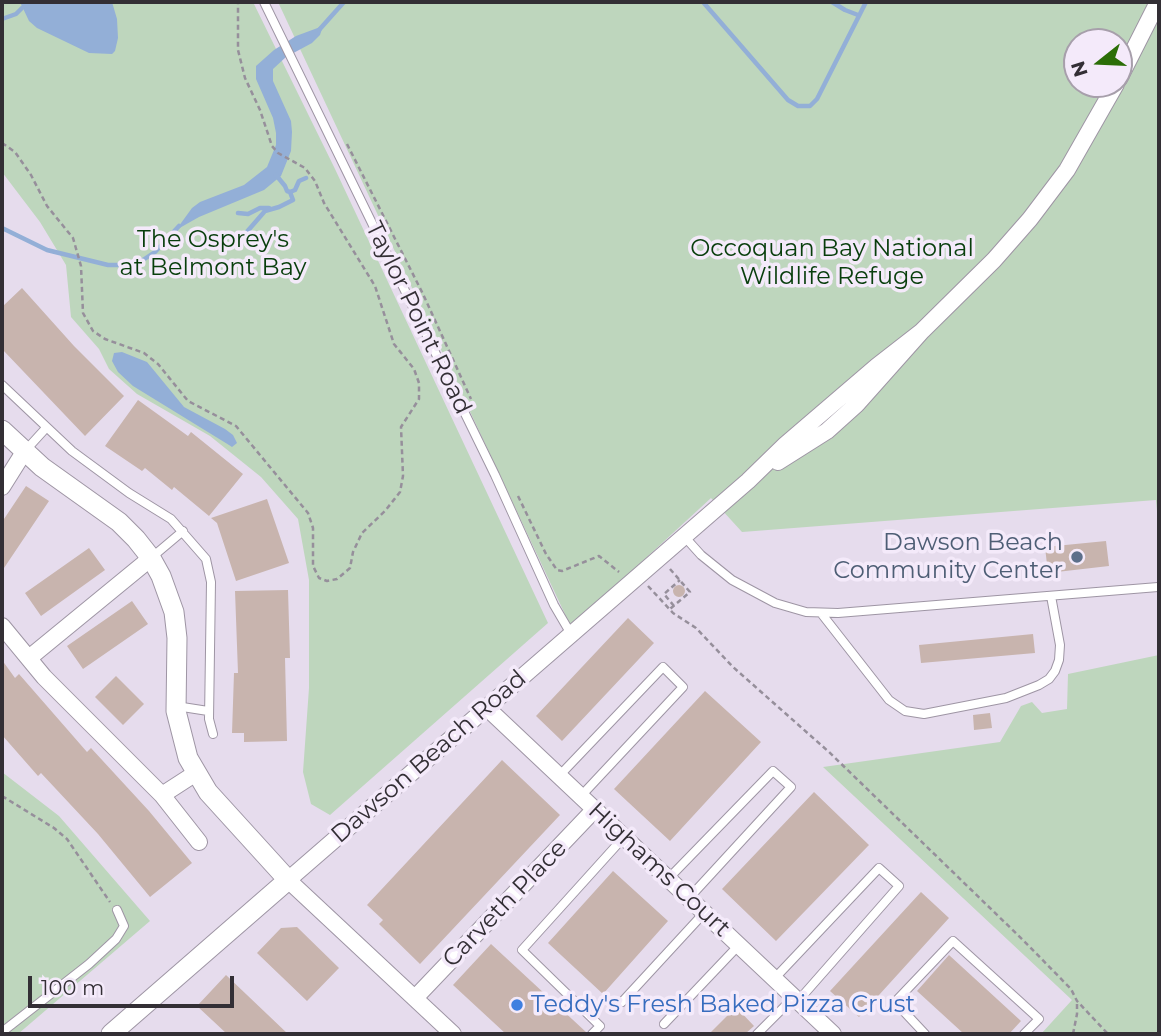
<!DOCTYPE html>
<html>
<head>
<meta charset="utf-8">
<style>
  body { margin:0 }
  #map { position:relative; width:1161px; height:1036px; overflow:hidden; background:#e6dced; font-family:Montserrat,sans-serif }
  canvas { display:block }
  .frame { position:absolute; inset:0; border:4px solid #332f35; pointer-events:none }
  .north { position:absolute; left:1063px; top:28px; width:70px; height:70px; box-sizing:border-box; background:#f4eafa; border:2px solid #a79fab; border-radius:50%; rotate:252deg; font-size:19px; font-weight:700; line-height:28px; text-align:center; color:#332f35 }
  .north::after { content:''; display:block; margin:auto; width:24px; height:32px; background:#2b6e07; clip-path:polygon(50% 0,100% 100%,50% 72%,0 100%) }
  .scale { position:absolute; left:28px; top:976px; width:206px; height:32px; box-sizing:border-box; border:4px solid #332f35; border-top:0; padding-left:9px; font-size:21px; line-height:24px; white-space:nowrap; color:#332f35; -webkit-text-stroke:5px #f4eafa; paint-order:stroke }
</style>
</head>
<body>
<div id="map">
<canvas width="1161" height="1036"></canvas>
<div class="frame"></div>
<div class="north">N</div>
<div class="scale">100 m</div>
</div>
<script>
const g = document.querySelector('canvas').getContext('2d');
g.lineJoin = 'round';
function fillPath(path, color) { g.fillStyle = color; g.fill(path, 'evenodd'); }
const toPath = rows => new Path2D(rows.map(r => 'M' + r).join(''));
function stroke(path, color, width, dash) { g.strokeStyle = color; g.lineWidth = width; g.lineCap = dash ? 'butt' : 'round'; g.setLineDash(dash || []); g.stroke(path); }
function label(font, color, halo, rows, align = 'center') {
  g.font = font + ' Montserrat,sans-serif'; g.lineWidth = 7; g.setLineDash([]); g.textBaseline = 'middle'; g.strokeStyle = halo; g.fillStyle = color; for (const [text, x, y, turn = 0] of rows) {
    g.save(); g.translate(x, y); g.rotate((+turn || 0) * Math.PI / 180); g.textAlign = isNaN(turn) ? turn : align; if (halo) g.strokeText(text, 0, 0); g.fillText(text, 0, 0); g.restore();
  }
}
const green = toPath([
  [2,2,253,2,335,169,548,623,330,815,311,804,303,772,309,688,309,580,298,519,261,477,210,436,137,394,109,369,99,349,71,317,66,265,40,222,2,172],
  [278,2,1159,2,1159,533,1156,500,742,532,711,498,571,627],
  [1077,42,1119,42,1119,84,1077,84],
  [1159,655,1159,1034,1041,1034,1072,1000,823,767,1000,742,1021,706,1032,702,1042,713,1067,709,1068,674],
  [2,772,59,816,150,921,18,1034,2,1034]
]);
const water = toPath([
  [20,2,112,2,117,19,118,38,115,51,112,54,89,53,37,28,29,21],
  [323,26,320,35,312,43,286,57,273,69,273,81,291,121,292,132,291,151,281,176,264,190,199,217,176,230,192,208,200,202,244,185,267,167,276,145,276,133,273,118,256,79,256,66,274,50,296,36],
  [122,352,147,362,184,407,225,429,233,435,237,443,232,447,229,445,133,386,118,372,112,361,114,353]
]);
const stream = toPath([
  [703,2,788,100,798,106,810,106,817,99,866,2],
  [832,2,845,10,858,15],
  [2,19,16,14,22,8],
  [319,30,344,2],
  [290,192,295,190,299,181,306,178],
  [238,213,248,214,260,208,269,208],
  [2,228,47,250,108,265,120,265,143,260,155,252,179,226],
  [245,234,265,211,279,207,293,200,290,192,287,191,285,186,276,175]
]);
const building = toPath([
  [22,288,74,346,124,396,85,436,2,349,2,307],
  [138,400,188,436,191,432,243,474,209,516,174,487,172,490,145,468,142,471,105,446],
  [26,486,49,501,2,571,2,522],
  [267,499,289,563,236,581,217,523,211,518],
  [1106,541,1109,566,1048,573,1045,547],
  [89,548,105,570,41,616,25,593],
  '673 591a6 6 0 1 1 12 0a6 6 0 1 1-12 0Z',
  [288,590,290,658,285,658,287,741,244,742,244,733,232,733,234,673,238,673,235,591],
  [132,601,148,624,83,669,67,646],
  [628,618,654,643,562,741,536,716],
  [1033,634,1035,653,921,663,919,645],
  [2,660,15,678,19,674,87,752,91,748,149,811,192,863,150,897,98,834,41,773,38,776,2,735],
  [116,676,144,704,123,725,95,697],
  [705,691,761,742,670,841,614,789],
  [990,713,992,728,974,730,973,715],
  [502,760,560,815,420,964,379,924,383,920,367,905],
  [814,792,869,845,776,941,722,889],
  [613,871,668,921,603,994,548,943],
  [921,892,949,918,859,1017,830,991],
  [297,927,339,968,307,1001,257,953,281,928],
  [491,944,586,1032,586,1034,506,1034,453,985],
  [949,955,1021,1021,1009,1034,964,1034,917,991],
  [226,975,288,1034,227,1034,197,1006],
  [736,1007,754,1026,745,1034,709,1034]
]);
const path = toPath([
  [2,143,15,152,31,175,47,206,73,238,81,266,83,313,93,331,105,339,144,353,158,364,188,401,236,426,308,513,313,528,313,566,319,578,327,581,337,579,350,568,353,552,362,533,385,511,400,492,403,476,401,427,419,399,419,383,414,369,394,344,375,286,324,203,315,181,305,168,278,153,272,146,260,110,245,78,238,50,238,2],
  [347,144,423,294,471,399],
  [518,496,546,554,557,570,562,571,599,556,619,572],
  [670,569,690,592,670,609],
  [648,586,673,613,696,628,733,667,829,752,1023,940,1071,989,1077,1001,1108,1034],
  [674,606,664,594,680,580],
  [2,796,54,828,67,839,110,902],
  [1073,1034,1077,1014,1077,1001]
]);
const service = toPath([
  [264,2,495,475,554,605,571,634],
  [2,385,72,451,129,493,171,519,206,559,211,582,209,719,213,734],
  [25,451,46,428],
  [683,535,701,555,732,580,775,603,806,612,838,613,1158,587],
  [151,558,183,531],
  [821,613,889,700,905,711,924,714,1006,698,1039,685,1049,679,1055,671,1059,660,1060,645,1051,596],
  [176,706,208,711],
  [559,776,663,667,683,687,581,796],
  [668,879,773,771,791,787,689,898],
  [774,979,879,868,899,886,798,1001],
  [622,1002,704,913],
  [664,1024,739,945],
  [2,1032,89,964,116,939,124,926,117,910],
  [592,1034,600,1026,522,950,624,837],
  [757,1034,794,997],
  [925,1034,895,1002,953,941,1039,1019,1024,1034]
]);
const minor = toPath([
  [1119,79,1158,2],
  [778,462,827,431,857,404,922,331,994,260,1030,219,1067,170,1116,84],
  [2,487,24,452],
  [2,626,44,677,162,795,196,773],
  [29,658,151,558],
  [486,707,833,1034],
  [162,795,199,842],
  [415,998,595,809],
  [453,1034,288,880,748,481,786,444,877,366,922,331]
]);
const tertiary = toPath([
  [2,430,42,467,119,522,136,539,151,558,161,576,174,612,177,638,176,711,188,758,208,792,288,880,111,1034]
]);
const markers = [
  [1077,557,7,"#5c6f8a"],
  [517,1005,7,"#3f7fe0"]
];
const parkNames = [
  ["The Osprey's",213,240],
  ["at Belmont Bay",213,268],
  ["Occoquan Bay National",832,249],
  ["Wildlife Refuge",832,277]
];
const streetNames = [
  ["Taylor Point Road",418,318,64],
  ["Dawson Beach Road",429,757,-41],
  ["Highams Court",659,870,43],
  ["Carveth Place",505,904,-46]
];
const serviceNames = [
  ["Dawson Beach",1063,543],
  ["Community Center",1063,571]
];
const shopNames = [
  ["Teddy's Fresh Baked Pizza Crust",531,1005]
];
fillPath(green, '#bed6bd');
fillPath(water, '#93afd7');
stroke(stream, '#93afd7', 4.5);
fillPath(building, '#c8b4ae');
stroke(service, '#9e95a4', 10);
stroke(minor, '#9e95a4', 18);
stroke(tertiary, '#9e95a4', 21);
stroke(path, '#968f9b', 2.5, [5, 3.5]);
stroke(service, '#fff', 8);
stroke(minor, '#fff', 16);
stroke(tertiary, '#fff', 19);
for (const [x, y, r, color] of markers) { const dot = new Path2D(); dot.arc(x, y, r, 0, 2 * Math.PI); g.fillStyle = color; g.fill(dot); stroke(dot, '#f4eafa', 2.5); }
label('24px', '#083e0c', '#f4eafa', parkNames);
label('24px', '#332f35', '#f4eafa', streetNames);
label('24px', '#4e5e75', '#f4eafa', serviceNames, 'right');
label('24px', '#366cbe', '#f4eafa', shopNames, 'left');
</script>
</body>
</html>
